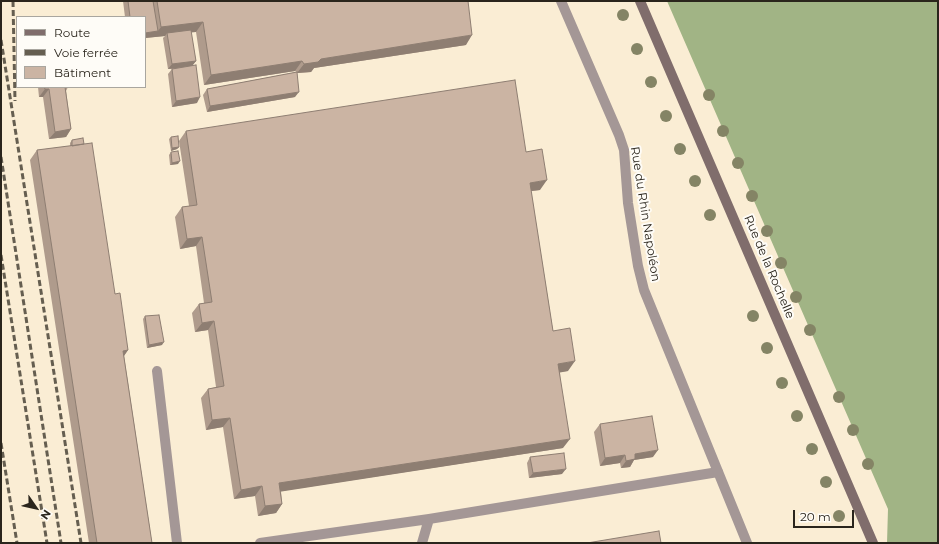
<!DOCTYPE html>
<html>
<head>
<meta charset="utf-8">
<style>
  body { margin:0 }
  #map { position:relative; width:939px; height:544px; overflow:hidden; background:#faedd4; font-family:Montserrat,sans-serif }
  canvas { display:block }
  .frame { position:absolute; inset:0; border:2px solid #2a251c; pointer-events:none }
  .legend { position:absolute; left:16px; top:16px; width:130px; height:72px; box-sizing:border-box; background:#fefcf7; border:1px solid #a9a69f; margin:0; padding:5px 7px; list-style:none; font-size:12px; color:#2a251c }
  .legend li { display:flex; align-items:center; gap:8px; height:20px }
  .legend b { width:20px; border:1px solid #a9a69f }
  .north { position:absolute; left:16px; top:488px; width:40px; height:40px; -webkit-text-stroke:3px #fefcf7; paint-order:stroke; rotate:124deg; font-size:11px; font-weight:700; line-height:16px; text-align:center; color:#2a251c }
  .north::after { content:''; display:block; margin:auto; width:14px; height:18px; background:#2a251c; clip-path:polygon(50% 0,100% 100%,50% 72%,0 100%) }
  .scale { position:absolute; left:793px; top:510px; width:61px; height:18px; box-sizing:border-box; border:2px solid #2a251c; border-top:0; padding-left:5px; font-size:12px; line-height:14px; white-space:nowrap; color:#2a251c; -webkit-text-stroke:3px #fefcf7; paint-order:stroke }
</style>
</head>
<body>
<div id="map">
<canvas width="939" height="544"></canvas>
<div class="frame"></div>
<ul class="legend">
<li><b style="height:5px;background:#806d6c"></b>Route</li>
<li><b style="height:5px;background:#655e50"></b>Voie ferrée</li>
<li><b style="height:11px;background:#cbb4a3"></b>Bâtiment</li>
</ul>
<div class="north">N</div>
<div class="scale">20 m</div>
</div>
<script>
const g = document.querySelector('canvas').getContext('2d');
g.lineJoin = 'round';
function fillPath(path, color) { g.fillStyle = color; g.fill(path, 'evenodd'); }
const toPath = rows => new Path2D(rows.map(r => 'M' + r).join(''));
function stroke(path, color, width, dash) { g.strokeStyle = color; g.lineWidth = width; g.lineCap = dash ? 'butt' : 'round'; g.setLineDash(dash || []); g.stroke(path); }
function label(font, color, halo, rows, align = 'center') {
  g.font = font + ' Montserrat,sans-serif'; g.lineWidth = 4; g.setLineDash([]); g.textBaseline = 'middle'; g.strokeStyle = halo; g.fillStyle = color; for (const [text, x, y, turn = 0] of rows) {
    g.save(); g.translate(x, y); g.rotate((+turn || 0) * Math.PI / 180); g.textAlign = isNaN(turn) ? turn : align; if (halo) g.strokeText(text, 0, 0); g.fillText(text, 0, 0); g.restore();
  }
}
const forest = toPath([
  [667,1,938,1,938,543,887,543,888,509]
]);
const service = toPath([
  [157,371,177,543],
  [260,543,429,519,718,472],
  [422,543,429,519]
]);
const minor = toPath([
  [561,1,619,135,624,150,628,203,638,266,644,290,747,543]
]);
const secondary = toPath([
  [640,1,873,543]
]);
const rail = toPath([
  [13,1,15,101],
  [1,40,81,543],
  [1,157,61,543],
  [1,255,47,543],
  [1,443,17,543]
]);
const trees = [
  [623,15],
  [637,49],
  [651,82],
  [709,95],
  [666,116],
  [723,131],
  [680,149],
  [738,163],
  [695,181],
  [752,196],
  [710,215],
  [767,231],
  [781,263],
  [796,297],
  [753,316],
  [810,330],
  [767,348],
  [782,383],
  [839,397],
  [797,416],
  [853,430],
  [812,449],
  [868,464],
  [826,482],
  [839,516]
];
const wall = toPath([
  [123,1,468,1,466,45,314,68,311,72,297,73,295,97,207,112,203,95,207,89,297,72,295,71,204,85,196,32,191,32,196,61,192,66,197,103,172,107,168,74,172,69,168,69,163,38,165,36,145,38,145,17,125,17],
  [38,87,68,87,66,91,71,129,66,137,49,139,43,97,39,97],
  [186,131,526,152,540,190,531,191,553,331,568,371,560,372,563,448,281,491,282,504,276,513,258,516,255,496,234,499,223,427,206,430,201,398,208,389,216,387,208,330,195,332,192,313,199,304,204,303,196,246,180,249,175,217,182,207,189,206,179,141],
  [171,137,179,147,177,149,171,151,169,139],
  [72,140,115,294,128,350,124,356,152,543,89,543,30,160,37,150,70,146,70,143],
  [171,152,178,164,170,165,169,155],
  [145,316,162,345,147,348,143,319],
  [600,424,653,457,634,460,630,467,621,468,620,463,600,466,594,432],
  [530,457,562,474,529,478,527,463]
]);
const shadedWall = toPath([
  [203,22,196,32,167,35,167,33,165,36,145,38,145,33,158,31,161,27],
  [472,35,466,45,314,68,311,72,297,73,304,64,321,59],
  [196,61,192,66,168,69,172,64],
  [302,61,295,71,204,85,211,75],
  [45,89,49,89,43,97,39,97],
  [299,92,295,97,207,112,210,106],
  [200,97,197,103,172,107,176,101],
  [71,129,66,137,49,139,55,132],
  [179,147,177,149,171,151,172,148],
  [180,161,178,164,170,165,172,163],
  [547,180,540,190,523,192,530,183],
  [202,237,196,246,180,249,187,239],
  [214,321,208,330,195,332,202,323],
  [164,342,162,345,147,348,149,345],
  [128,350,121,360,123,351],
  [575,361,568,371,552,374,558,364],
  [230,418,223,427,206,430,212,420],
  [570,439,563,448,272,493,279,483],
  [658,450,653,457,634,460,630,467,621,468,626,461,635,454],
  [625,455,620,463,600,466,605,458],
  [566,469,562,474,529,478,533,473],
  [262,486,255,496,234,499,241,490],
  [282,504,276,513,258,516,265,506]
]);
const building = toPath([
  [128,1,153,1,158,31,145,33,145,17,130,17,128,1],
  [157,1,468,1,472,35,321,59,318,62,304,64,302,61,211,75,203,22,161,27,157,1],
  [191,30,196,61,172,64,167,33,191,30],
  [196,65,200,97,176,101,172,69,196,65],
  [297,72,299,92,210,106,207,89,297,72],
  [515,80,526,152,542,149,547,180,530,183,553,331,570,328,575,361,558,364,570,439,279,483,282,504,265,506,262,486,241,490,230,418,212,420,208,389,224,386,214,321,202,323,199,304,212,302,202,237,187,239,182,207,197,205,186,131,515,80],
  [44,87,68,87,65,87,71,129,55,132,49,89,45,89,44,87],
  [178,136,179,147,172,148,171,137,178,136],
  [83,138,84,144,72,146,72,140,83,138],
  [92,143,115,294,120,293,128,350,123,351,152,543,97,543,37,150,92,143],
  [178,151,180,161,172,163,171,152,178,151],
  [159,315,164,342,149,345,145,316,159,315],
  [652,416,658,450,635,454,635,459,626,461,625,455,605,458,600,424,652,416],
  [564,453,566,469,533,473,530,457,564,453],
  [659,531,661,543,587,543,659,531]
]);
const streetNames = [
  ["Rue du Rhin Napoléon",645,214,81],
  ["Rue de la Rochelle",769,267,67]
];
fillPath(forest, '#a1b485');
stroke(service, '#a49796', 10);
stroke(minor, '#a49796', 10);
stroke(secondary, '#806d6c', 10);
stroke(rail, '#655e50', 3, [6, 3]);
g.fillStyle = '#848465';
for (const [x, y] of trees) { g.beginPath(); g.arc(x, y, 6, 0, 2 * Math.PI); g.fill(); }
fillPath(wall, '#af9b8c');
fillPath(shadedWall, '#8e7e72');
fillPath(building, '#cbb4a3');
stroke(building, '#8e7e72', 1);
label('12px', '#2a251c', '#fefcf7', streetNames);
</script>
</body>
</html>
